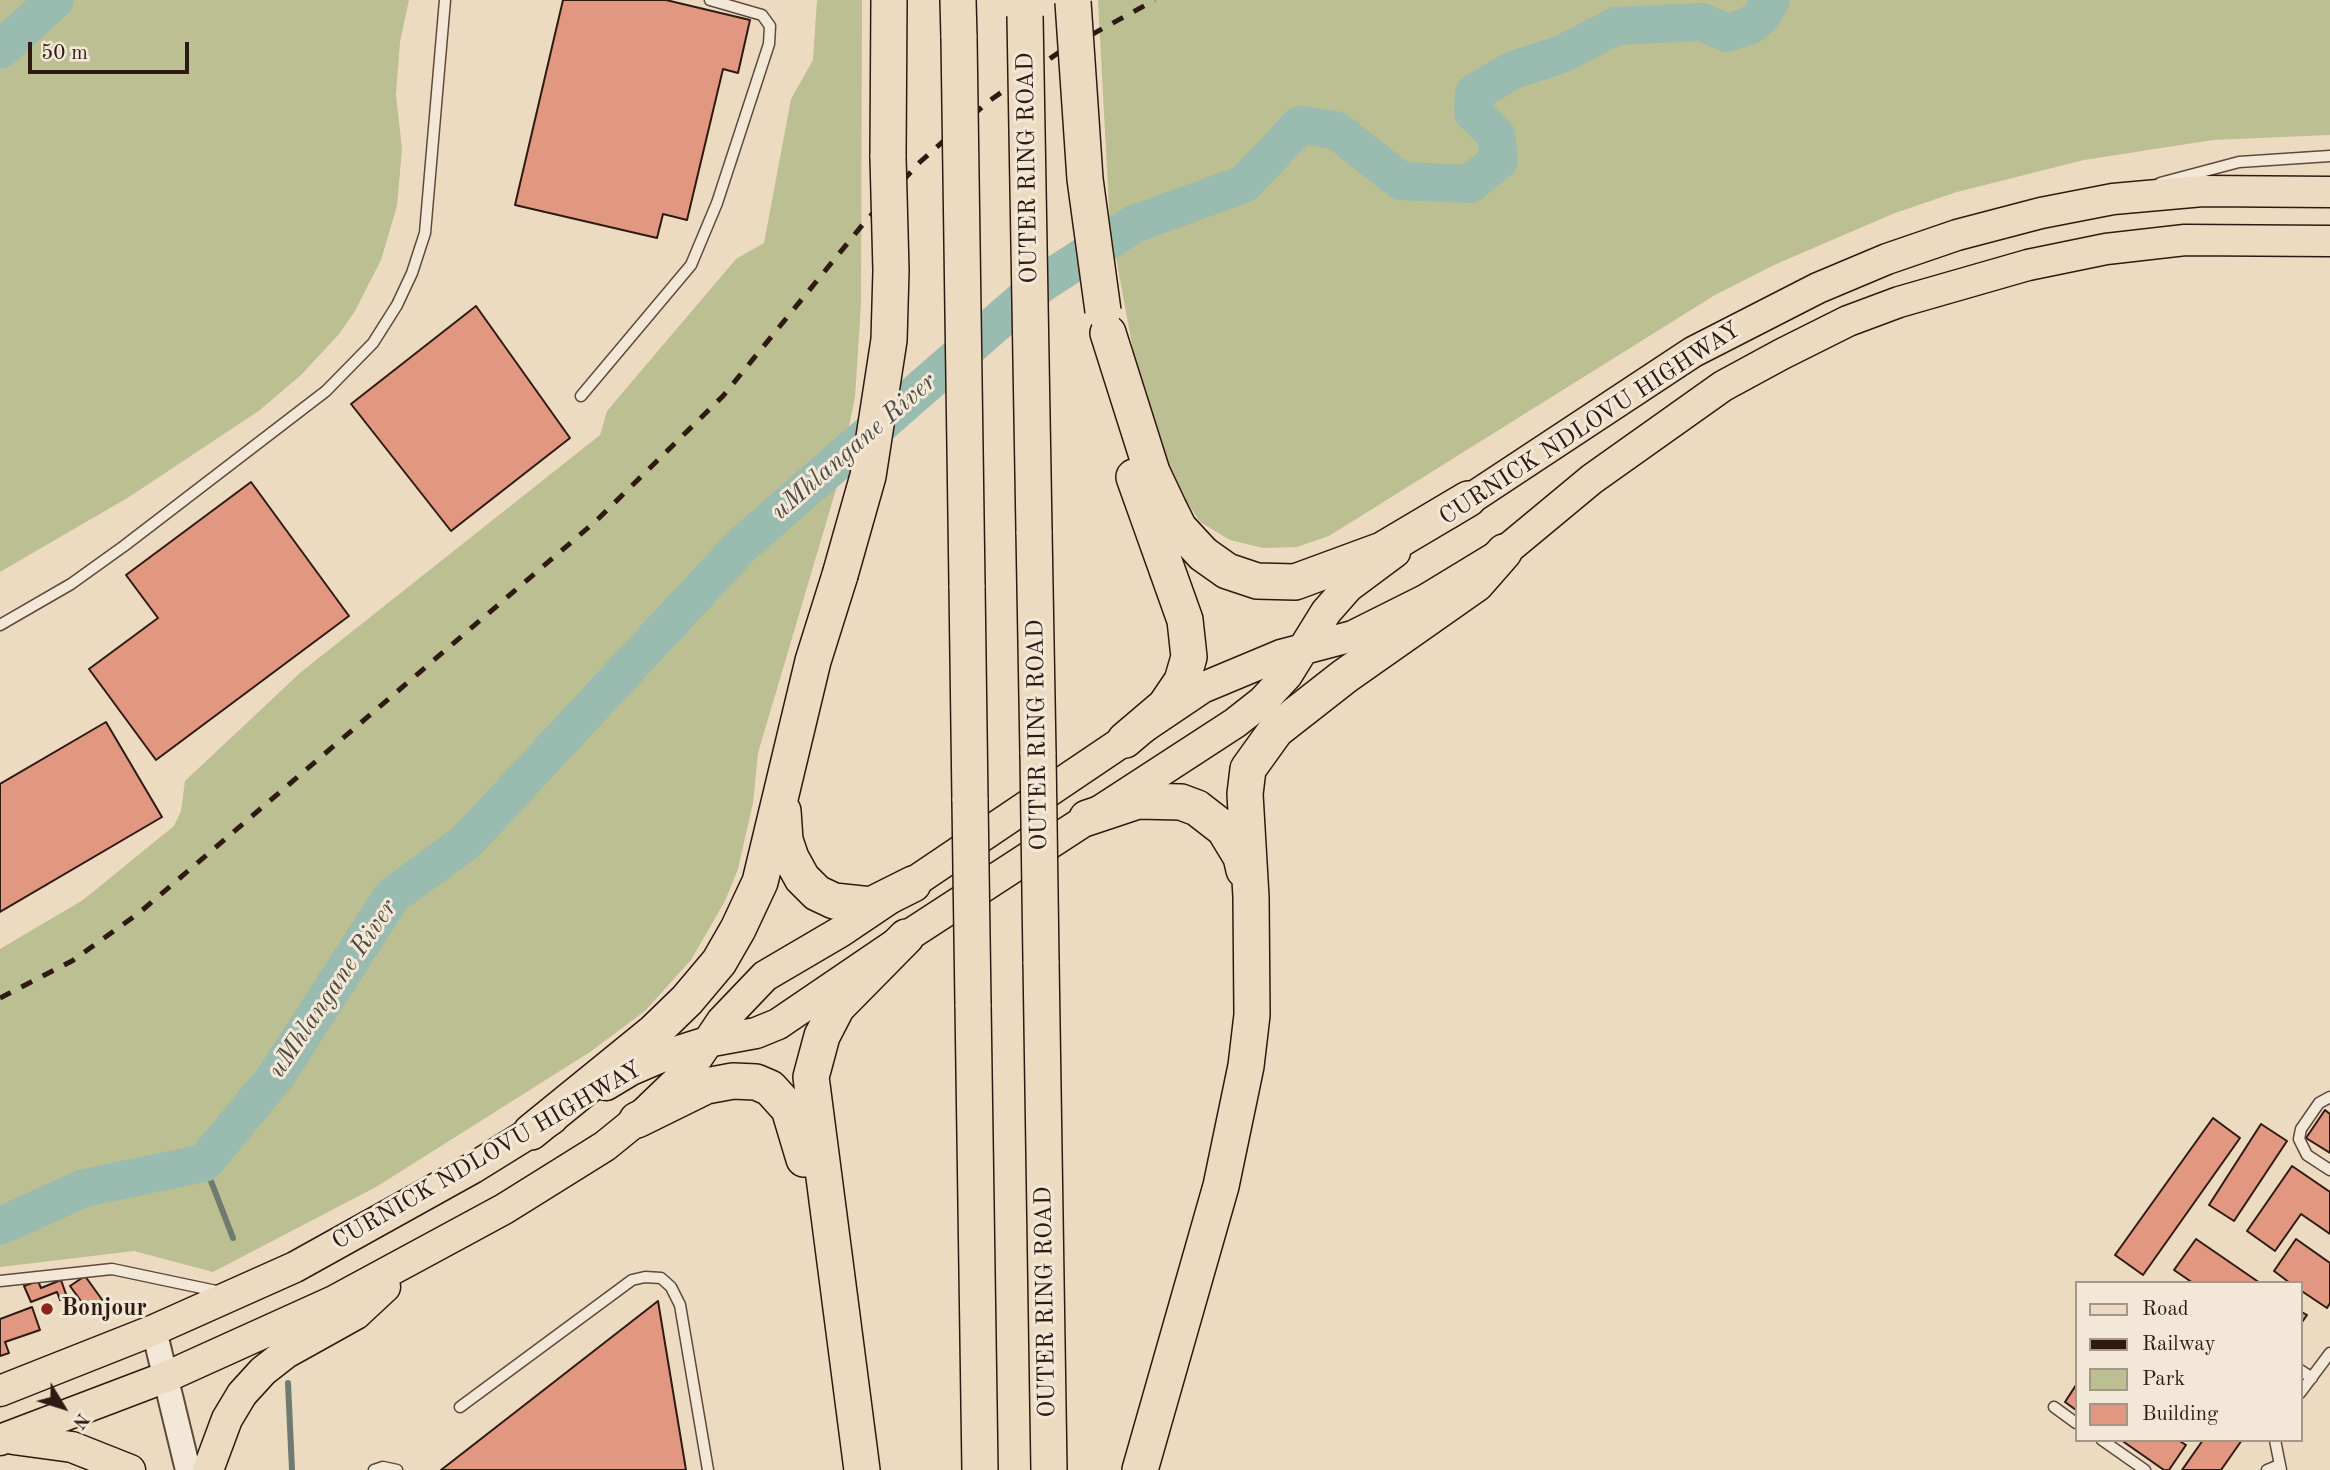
<!DOCTYPE html>
<html>
<head>
<meta charset="utf-8">
<style>
  body { margin:0 }
  #map { position:relative; width:2330px; height:1470px; overflow:hidden; background:#eddbc1; font-family:"Old Standard TT",serif }
  canvas { display:block }
  .legend { position:absolute; left:2075px; top:1281px; width:228px; height:161px; box-sizing:border-box; background:#f3e8d7; border:2px solid #a49688; margin:0; padding:9px 12px; list-style:none; font-size:21px; color:#2e1a11 }
  .legend li { display:flex; align-items:center; gap:14px; height:35px }
  .legend b { width:35px; border:2px solid #a49688 }
  .north { position:absolute; left:28px; top:1372px; width:70px; height:70px; -webkit-text-stroke:5px #f3e8d7; paint-order:stroke; rotate:128deg; font-size:19px; font-weight:700; line-height:28px; text-align:center; color:#2e1a11 }
  .north::after { content:''; display:block; margin:auto; width:24px; height:32px; background:#2e1a11; clip-path:polygon(50% 0,100% 100%,50% 72%,0 100%) }
  .scale { position:absolute; left:28px; top:42px; width:161px; height:32px; box-sizing:border-box; border:4px solid #2e1a11; border-top:0; padding-left:9px; font-size:21px; line-height:24px; white-space:nowrap; color:#2e1a11; -webkit-text-stroke:5px #f3e8d7; paint-order:stroke }
</style>
</head>
<body>
<div id="map">
<canvas width="2330" height="1470"></canvas>
<ul class="legend">
<li><b style="height:9px;background:#eddbc1"></b>Road</li>
<li><b style="height:9px;background:#2e1a11"></b>Railway</li>
<li><b style="height:19px;background:#bbbf91"></b>Park</li>
<li><b style="height:19px;background:#e19780"></b>Building</li>
</ul>
<div class="north">N</div>
<div class="scale">50 m</div>
</div>
<script>
const g = document.querySelector('canvas').getContext('2d');
g.lineJoin = 'round';
function fillPath(path, color) { g.fillStyle = color; g.fill(path, 'evenodd'); }
const toPath = rows => new Path2D(rows.map(r => 'M' + r).join(''));
function stroke(path, color, width, dash) { g.strokeStyle = color; g.lineWidth = width; g.lineCap = dash ? 'butt' : 'round'; g.setLineDash(dash || []); g.stroke(path); }
function label(font, color, halo, rows, align = 'center') {
  g.font = font + ' "Old Standard TT",serif'; g.lineWidth = 6; g.setLineDash([]); g.textBaseline = 'middle'; g.strokeStyle = halo; g.fillStyle = color; for (const [text, x, y, turn = 0] of rows) {
    g.save(); g.translate(x, y); g.rotate((+turn || 0) * Math.PI / 180); g.textAlign = isNaN(turn) ? turn : align; if (halo) g.strokeText(text, 0, 0); g.fillText(text, 0, 0); g.restore();
  }
}
const green = toPath([
  [0,0,409,0,400,42,396,95,402,149,397,206,381,260,355,311,339,334,301,375,260,410,129,497,0,572],
  [817,0,862,0,861,305,855,397,837,486,758,753,753,803,738,869,725,901,691,960,645,1011,590,1052,376,1187,213,1272,134,1251,0,1267,0,949,83,900,174,826,181,811,185,781,301,672,600,435,607,411,736,259,764,243,791,99,813,60],
  [1098,0,2330,0,2330,135,2213,140,2084,160,1957,192,1895,213,1774,265,1715,295,1329,536,1297,547,1263,548,1230,540,1200,522,1178,488,1151,419,1134,355,1110,226]
]);
const stream = toPath([
  [204,1163,233,1238],
  [288,1383,292,1470]
]);
const river = toPath([
  [0,50,55,0],
  [0,1226,84,1188,204,1163,276,1076,392,896,466,842,742,545,1041,284,1134,224,1244,184,1300,125,1336,130,1401,181,1470,184,1499,160,1496,135,1473,112,1474,93,1513,70,1562,54,1616,26,1702,22,1727,33,1751,25,1761,16,1771,0]
]);
const building = toPath([
  [563,0,666,0,750,20,738,73,723,69,687,220,663,214,657,238,515,205,563,0],
  [476,306,570,438,451,531,351,404,476,306],
  [251,482,349,616,156,760,89,669,158,618,126,575,251,482],
  [106,722,162,817,0,912,0,784,106,722],
  [2325,1110,2330,1114,2330,1153,2306,1138,2325,1110],
  [2213,1118,2240,1138,2143,1275,2115,1255,2213,1118],
  [2261,1124,2287,1141,2234,1221,2209,1205,2261,1124],
  [2292,1166,2330,1192,2330,1234,2301,1214,2275,1251,2247,1231,2292,1166],
  [2196,1239,2260,1283,2193,1283,2174,1270,2196,1239],
  [2296,1239,2330,1263,2330,1303,2327,1308,2300,1290,2300,1283,2290,1283,2274,1271,2296,1239],
  [85,1276,103,1301,89,1312,70,1286,85,1276],
  [61,1280,67,1297,60,1300,57,1292,31,1302,24,1286,38,1281,41,1288,61,1280],
  [658,1301,686,1470,441,1470,658,1301],
  [32,1307,40,1330,5,1342,9,1353,0,1356,0,1319,32,1307],
  [2300,1311,2307,1315,2300,1325,2300,1311],
  [2076,1385,2076,1410,2065,1402,2076,1385],
  [2121,1440,2178,1440,2186,1445,2169,1470,2164,1470,2121,1440],
  [2203,1440,2242,1440,2221,1470,2182,1470,2203,1440]
]);
const service = toPath([
  [2160,183,2239,162,2330,156],
  [581,396,691,265,717,203,769,44,770,26,762,15,710,0],
  [0,625,71,584,124,546,326,391,373,343,397,305,412,273,425,233,445,0],
  [2330,1097,2319,1103,2301,1129,2299,1139,2307,1155,2330,1170],
  [0,1281,112,1269,221,1292],
  [2300,1370,2312,1378],
  [2300,1393,2330,1353],
  [460,1407,632,1280,645,1277,661,1278,671,1287,680,1305,708,1470],
  [2054,1407,2076,1423],
  [2102,1440,2145,1470],
  [2275,1440,2281,1470],
  [374,1470,383,1467,397,1470],
  [2267,1470,2279,1465]
]);
const tertiary = toPath([
  [154,1330,188,1470]
]);
const primary = toPath([
  [1449,513,1693,352,1818,288,1887,259,1957,235,2041,213,2113,199,2203,191,2330,192],
  [606,1085,631,1070,666,1055,707,1042,756,1033,778,1024,906,937,1235,723,1263,701,1287,675,1326,612,1348,587,1395,552],
  [0,1391,154,1330,295,1267,473,1168,552,1119],
  [13,1439,72,1447,130,1470],
  [0,1440,166,1377,334,1301,504,1209,605,1146,637,1120,689,1070,722,1021,765,976,840,932,1202,688,1281,655,1353,636,1425,600,1504,552,1592,479,1723,386,1782,354,1848,321,1899,302,2028,265,2106,249,2185,240,2330,241],
  [208,1470,227,1419,242,1394,263,1371,286,1353,356,1314,385,1287]
]);
const motorway = toPath([
  [958,0,959,38],
  [888,157,889,0],
  [1108,333,1152,472,1169,508,1179,528,1203,554,1227,571,1257,581,1295,582,1382,550,1468,499],
  [1034,531,1038,754],
  [967,585,970,801],
  [1125,740,1165,706,1182,681,1189,657,1185,620,1134,477],
  [783,811,785,840,791,858,802,878,817,893,834,901,871,905,913,884],
  [1087,818,1138,801,1181,802,1197,808,1224,829,1241,857,1244,870],
  [1041,961,1049,1470],
  [973,1004,980,1470],
  [637,1120,706,1086,733,1081,756,1082,770,1088,789,1109,804,1159],
  [531,1132,654,1032,687,1000,719,962,738,929,760,882,813,661,840,575],
  [862,1470,811,1077,822,1036,837,1007,906,937],
  [1140,1470,1221,1186,1246,1066,1252,1015,1251,897,1245,794,1248,769,1276,730,1345,676,1476,584,1504,552]
]);
const rail = toPath([
  [0,998,72,961,139,913,596,521,723,396,864,223,920,162,989,101,1058,53,1155,0]
]);
const motorwayBridge = toPath([
  [1073,2,1085,179,1103,311],
  [1025,16,1034,531],
  [959,38,967,585],
  [840,575,868,476,889,340,891,271,888,157],
  [1038,754,1041,961],
  [970,801,973,1004]
]);
const markers = [
  [47,1309,7,"#8f2418"]
];
const streetNames = [
  ["OUTER RING ROAD",1028,168,-91],
  ["CURNICK NDLOVU HIGHWAY",1590,424,-33],
  ["OUTER RING ROAD",1038,735,-91],
  ["CURNICK NDLOVU HIGHWAY",487,1156,-30],
  ["OUTER RING ROAD",1046,1302,-91]
];
const poiNames = [
  ["Bonjour",61,1309]
];
const waterNames = [
  ["uMhlangane River",854,447,-41],
  ["uMhlangane River",333,989,-56]
];
fillPath(green, '#bbbf91');
stroke(stream, '#6f7b70', 6);
stroke(river, '#9abbaf', 38);
fillPath(building, '#e19780');
stroke(building, '#2e1a11', 2);
stroke(service, '#5e4a3d', 13);
stroke(tertiary, '#5e4a3d', 28);
stroke(primary, '#2e1a11', 33);
stroke(motorway, '#2e1a11', 38);
stroke(service, '#f3e8d7', 10);
stroke(tertiary, '#f3e8d7', 24);
stroke(primary, '#eddbc1', 30);
stroke(motorway, '#eddbc1', 35);
stroke(rail, '#2e1a11', 5, [12, 12]);
stroke(motorwayBridge, '#2e1a11', 38, []);
stroke(motorwayBridge, '#eddbc1', 35);
for (const [x, y, r, color] of markers) { const dot = new Path2D(); dot.arc(x, y, r, 0, 2 * Math.PI); g.fillStyle = color; g.fill(dot); stroke(dot, '#f3e8d7', 2.5); }
label('24px', '#2e1a11', '#f3e8d7', streetNames);
label('bold 24px', '#2e1a11', '#f3e8d7', poiNames, 'left');
label('italic 26px', '#4e4a40', '#f3e8d7', waterNames);
</script>
</body>
</html>
